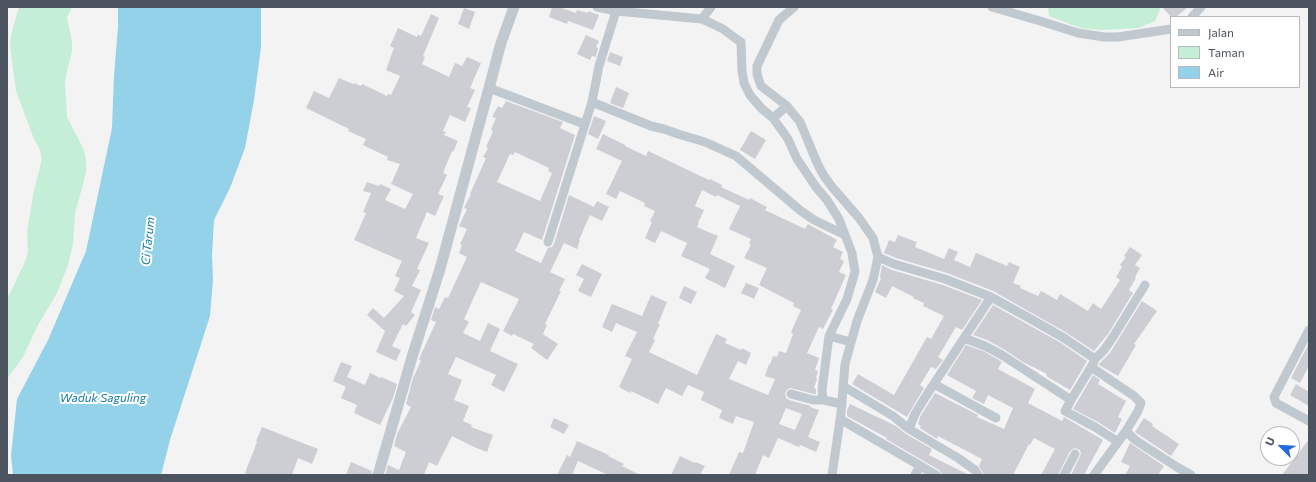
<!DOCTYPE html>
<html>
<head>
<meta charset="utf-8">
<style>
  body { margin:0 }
  #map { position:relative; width:1316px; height:482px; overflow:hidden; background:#f4f3f3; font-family:Commissioner,sans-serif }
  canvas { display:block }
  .frame { position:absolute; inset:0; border:8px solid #4b545f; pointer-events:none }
  .legend { position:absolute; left:1170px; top:16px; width:130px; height:72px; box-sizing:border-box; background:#fff; border:1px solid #b7bbbf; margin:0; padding:5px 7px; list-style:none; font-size:12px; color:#4b545f }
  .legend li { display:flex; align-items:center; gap:8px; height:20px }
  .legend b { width:20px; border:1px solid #b7bbbf }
  .north { position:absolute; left:1260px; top:426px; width:40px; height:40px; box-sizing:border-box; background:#fff; border:1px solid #b7bbbf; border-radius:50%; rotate:294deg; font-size:11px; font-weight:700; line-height:16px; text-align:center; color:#4b545f }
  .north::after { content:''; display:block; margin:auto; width:14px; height:18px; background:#246add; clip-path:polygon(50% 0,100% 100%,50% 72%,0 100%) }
</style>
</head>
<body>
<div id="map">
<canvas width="1316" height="482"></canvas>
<div class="frame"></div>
<ul class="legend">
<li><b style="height:5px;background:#c1c9d0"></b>Jalan</li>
<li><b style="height:11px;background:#c5eed7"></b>Taman</li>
<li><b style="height:11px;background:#94d2e9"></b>Air</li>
</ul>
<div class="north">U</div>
</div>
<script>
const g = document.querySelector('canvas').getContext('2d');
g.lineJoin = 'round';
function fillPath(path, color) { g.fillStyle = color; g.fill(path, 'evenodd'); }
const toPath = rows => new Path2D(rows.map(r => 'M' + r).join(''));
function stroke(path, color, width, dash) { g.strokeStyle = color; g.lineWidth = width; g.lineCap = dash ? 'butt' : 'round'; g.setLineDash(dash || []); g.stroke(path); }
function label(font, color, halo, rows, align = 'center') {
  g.font = font + ' Commissioner,sans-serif'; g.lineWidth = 4; g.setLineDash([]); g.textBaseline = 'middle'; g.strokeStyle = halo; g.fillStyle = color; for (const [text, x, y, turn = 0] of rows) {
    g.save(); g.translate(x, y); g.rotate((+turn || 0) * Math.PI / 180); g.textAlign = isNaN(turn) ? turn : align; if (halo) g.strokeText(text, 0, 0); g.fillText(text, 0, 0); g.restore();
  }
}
const green = toPath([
  [19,7,72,7,67,18,72,41,72,51,67,71,65,82,67,117,83,148,86,159,86,170,84,181,75,213,73,244,68,265,57,293,37,327,23,357,7,379,7,299,25,262,28,252,27,232,34,190,42,159,40,150,34,139,16,91,10,46,11,35],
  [1048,7,1161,7,1155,21,1139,28,1102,30,1080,28,1049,16]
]);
const water = toPath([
  [118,7,261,7,261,47,254,100,245,148,230,188,214,220,212,255,213,280,210,316,170,440,161,475,13,475,11,455,17,399,48,340,86,251,112,128,114,75,118,27]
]);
const building = toPath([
  [552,7,559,7,576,13,577,10,588,13,588,11,599,15,593,30,568,21,567,24,549,17],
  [1162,7,1188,7,1176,17,1171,17],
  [464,8,475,12,469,29,458,24],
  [431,14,439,18,423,56,425,57,422,64,449,77,455,63,462,66,467,57,481,63,470,88,475,90,467,107,471,108,465,122,450,115,443,131,446,132,444,135,458,141,453,152,452,151,443,173,447,175,438,194,444,196,435,216,427,212,416,238,429,243,417,269,420,270,412,286,421,290,411,312,415,315,406,326,403,324,392,346,401,350,396,361,376,352,385,331,367,315,373,308,384,318,404,296,394,291,400,278,395,276,402,261,354,240,366,213,363,212,371,193,363,191,367,182,379,186,380,184,391,189,385,200,405,209,413,194,391,184,400,164,387,160,388,157,363,145,366,139,348,131,349,129,306,108,314,91,329,98,339,78,353,84,354,83,361,86,362,84,387,96,388,94,391,95,400,76,386,70,394,48,390,46,398,28,417,37,418,34,421,36],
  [586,35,599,41,596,47,598,48,596,57,592,56,590,60,577,54],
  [610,52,623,57,620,66,607,61],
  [616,87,629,93,623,108,610,103],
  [506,101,563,122,560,128,575,135,542,240,524,232,515,251,541,263,548,248,552,247,554,244,569,195,594,207,597,201,609,207,602,221,590,215,579,240,580,240,577,249,564,243,550,272,565,279,559,291,561,291,545,324,547,325,543,334,558,344,547,360,531,348,534,344,513,334,512,336,503,331,519,299,481,282,464,319,469,322,463,333,480,341,488,323,500,329,490,351,518,364,504,392,491,385,496,375,456,357,448,374,462,380,454,400,469,406,463,421,472,425,471,427,493,435,487,452,474,447,452,436,437,466,429,462,424,475,385,475,388,465,399,470,406,452,394,446,397,434,411,407,406,404,413,378,421,361,419,359,436,322,431,320,435,307,439,309,445,297,448,298,467,257,459,253,462,245,460,244,467,229,459,226,467,209,464,208,471,194,470,194,486,158,483,157,488,148,486,147,493,131,491,130,496,118,492,117,498,106,502,108],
  [515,152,549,168,548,171,552,173,540,201,497,182,510,154,513,155],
  [594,116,606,121,598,139,588,134],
  [751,131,766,140,755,159,740,150],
  [603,134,625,145,625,146,646,156,648,151,709,180,710,179,722,185,721,187,749,200,750,198,767,207,765,210,805,229,808,224,837,240,833,247,843,252,840,259,844,261,839,272,846,275,831,309,833,310,823,329,819,327,807,353,819,358,815,370,818,371,816,378,817,379,814,388,816,389,816,394,814,394,790,388,787,390,785,393,786,398,789,400,811,406,810,407,819,410,808,437,820,442,816,452,800,445,799,447,778,438,769,458,763,455,755,475,729,475,739,452,743,453,754,422,736,416,733,424,719,418,722,410,701,400,704,392,688,385,682,396,666,388,658,404,631,391,630,393,619,387,632,359,625,356,637,332,616,323,612,332,602,327,612,304,642,316,651,295,667,302,658,324,660,324,653,339,655,340,649,352,697,375,716,334,727,339,725,343,741,350,742,348,751,353,746,365,738,361,729,379,768,395,775,379,765,376,769,364,770,365,773,356,777,357,779,351,786,353,793,334,791,332,801,310,793,306,794,303,759,285,767,268,744,258,751,245,749,244,751,239,729,229,740,206,717,195,716,197,702,190,695,206,704,210,698,223,699,223,697,227,718,236,710,254,735,266,725,288,705,278,710,269,681,256,687,243,661,231,655,243,645,238,652,222,650,221,655,211,644,206,645,203,620,191,616,199,606,194,622,161,596,149],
  [786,408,802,414,795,430,779,424],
  [898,235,917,242,915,247,944,259,949,248,958,252,954,260,970,267,976,253,1007,266,1009,262,1020,267,1013,283,1021,286,1020,288,1038,296,1041,291,1057,300,1060,294,1088,311,1093,303,1101,309,1120,280,1116,277,1122,267,1120,265,1126,257,1124,256,1130,247,1142,255,1135,265,1140,268,1135,277,1136,278,1129,290,1133,293,1108,334,1094,351,1067,333,993,291,947,273,896,258,884,253,889,240,895,242],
  [582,264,602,274,591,297,578,291,584,279,576,275],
  [882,265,892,270,943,285,982,300,962,330,956,327,938,357,943,360,936,369,931,367,920,385,924,388,907,417,852,384,858,374,894,395,927,337,931,339,944,316,923,306,924,303,913,298,914,297,892,286,886,298,875,292,881,278,880,277],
  [746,283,759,288,754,299,741,293],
  [684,286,697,292,691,304,679,298],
  [1142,301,1157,311,1134,344,1136,345,1118,376,1099,365,1100,363,1109,354,1118,340],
  [993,305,1061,343,1087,361,1070,390,1046,376,1047,374,1023,362,1005,350,987,340,973,335],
  [1309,343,1309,366,1300,383,1291,378],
  [966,345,983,351,999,360,1002,362,998,369,1035,389,1028,403,1062,421,1064,417,1103,440,1084,475,1071,475,1081,454,1080,450,1075,448,1070,451,1058,475,1041,475,1055,449,1034,438,1030,445,1029,444,1013,475,984,475,979,466,982,459,938,436,937,439,920,428,921,426,918,424,920,417,935,393,978,415,977,417,1004,429,1013,408,988,395,984,404,972,398,976,391,947,375],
  [341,362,352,366,347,377,365,385,370,373,380,378,381,377,397,384,393,398,380,425,354,413,357,405,341,398,346,387,333,381],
  [1093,375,1100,380,1098,384,1126,401,1118,417,1122,419,1115,433,1098,422,1073,409],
  [1296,384,1309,392,1309,406,1290,395],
  [850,404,896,426,906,434,932,449,929,455,969,475,942,475,939,470,886,439,887,438,847,416,847,410],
  [554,418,569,425,564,434,550,427],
  [1144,418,1153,424,1152,426,1179,444,1171,456,1135,432],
  [262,427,318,449,312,464,298,458,292,475,250,475,245,473,257,442,256,441],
  [1309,439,1309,475,1282,475,1292,462],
  [577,441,609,455,608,456,624,464,622,466,640,475,608,475,578,461,572,475,557,475,567,455,570,457],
  [1130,443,1164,466,1158,475,1125,475,1130,466,1121,462],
  [680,456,695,463,696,462,705,466,700,475,671,475],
  [351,462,372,471,371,475,346,475]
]);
const minor = toPath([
  [597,7,616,11,702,19,723,29,735,38,741,42,742,71,744,83,750,95,761,108,773,118,787,106,800,122,818,165,824,176,833,188,859,218,873,238,878,257,873,280,857,321,845,364,841,413,832,475],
  [992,7,1040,21,1078,33,1104,37,1118,37,1171,29],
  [616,11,599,66,592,102,651,126,664,129,678,134,705,142,736,156,801,211,814,220,845,235],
  [1192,17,1201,7],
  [702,19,711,7],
  [489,88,584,124],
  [787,106,761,86,757,74,757,66,779,20,794,7],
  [773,118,788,139,797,159,816,187,827,200,839,219,852,253,855,272,847,299,829,336,822,390,823,400],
  [548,242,592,102],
  [878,257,894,264,945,279,991,297,1029,318,1064,338,1095,359,1104,350,1113,337,1145,285],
  [1309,330,1274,397,1276,403,1309,421],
  [829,336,851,342],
  [964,338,991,297],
  [1091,367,1134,396,1141,403,1138,411,1126,431,1094,475],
  [934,384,996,418],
  [843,386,893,416,909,429],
  [791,394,813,400,823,400,842,404],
  [1071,400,1094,362],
  [840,419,936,475],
  [1126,431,1135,440,1177,467,1191,475],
  [915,475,920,466],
  [978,475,975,470,958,458,909,429,915,414,926,396,964,338,985,346,1002,355,1071,400,1065,411,1095,427,1118,442],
  [1064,475,1075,454]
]);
const tertiary = toPath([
  [378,475,412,357,440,269,489,88,501,43,514,7]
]);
const waterNames = [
  ["Ci Tarum",148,241,-84],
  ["Waduk Saguling",103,398]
];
fillPath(green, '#c5eed7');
fillPath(water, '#94d2e9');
fillPath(building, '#cdced4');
stroke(minor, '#c1c9d0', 9);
stroke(tertiary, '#c1c9d0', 11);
label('italic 12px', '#147ba1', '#fff', waterNames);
</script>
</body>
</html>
